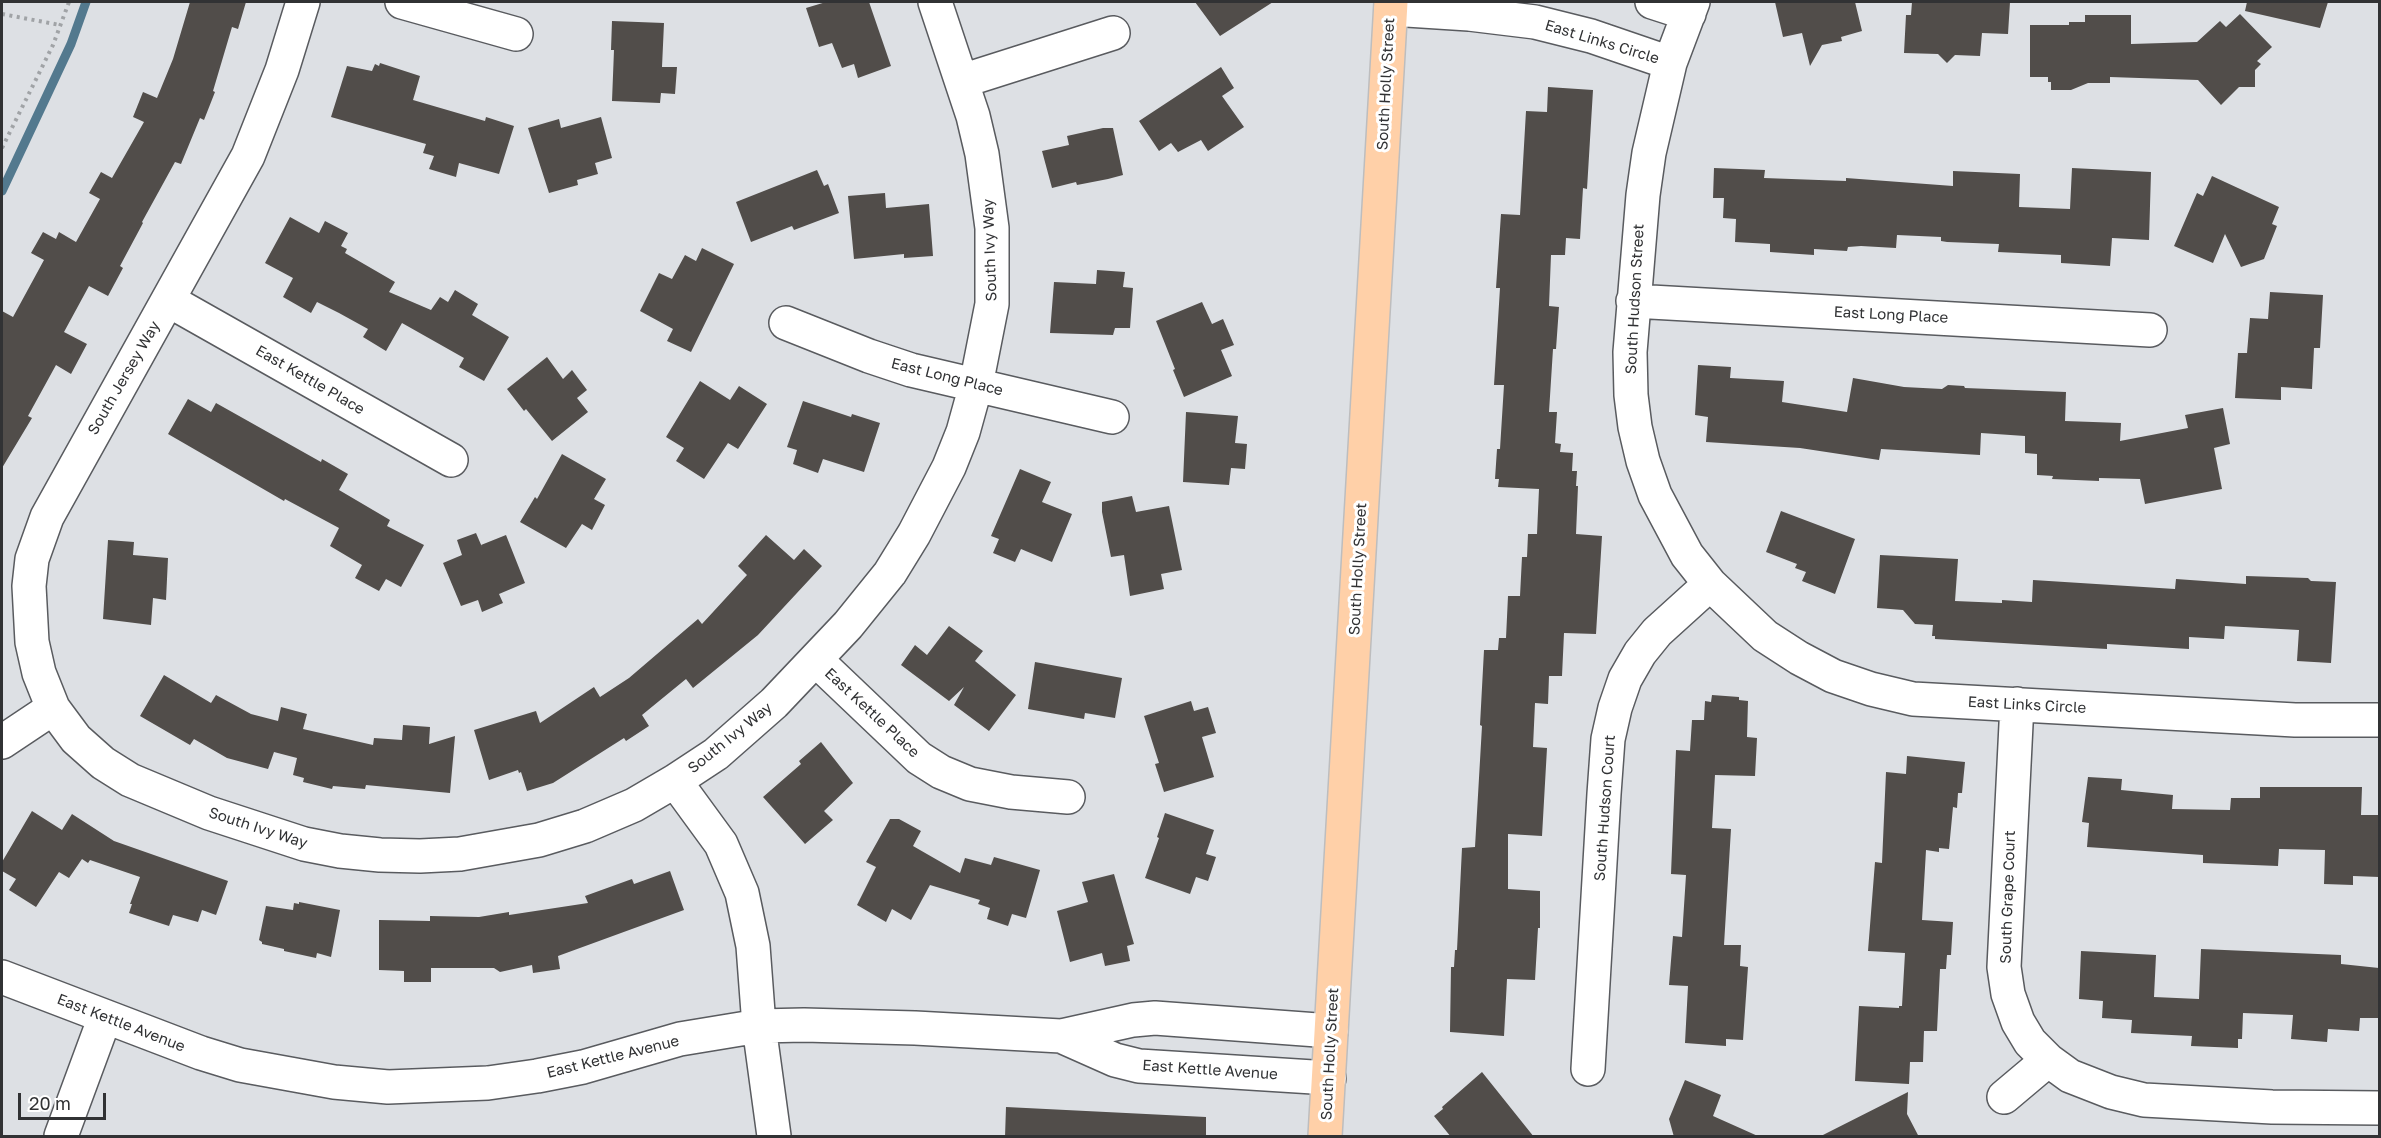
<!DOCTYPE html>
<html>
<head>
<meta charset="utf-8">
<style>
  body { margin:0 }
  #map { position:relative; width:2381px; height:1138px; overflow:hidden; background:#dde0e4; font-family:"Golos Text",sans-serif }
  canvas { display:block }
  .frame { position:absolute; inset:0; border:3px solid #313234; pointer-events:none }
  .scale { position:absolute; left:18px; top:1093px; width:88px; height:27px; box-sizing:border-box; border:3px solid #313234; border-top:0; padding-left:8px; font-size:18px; line-height:21px; white-space:nowrap; color:#313234; -webkit-text-stroke:4px #fff; paint-order:stroke }
</style>
</head>
<body>
<div id="map">
<canvas width="2381" height="1138"></canvas>
<div class="frame"></div>
<div class="scale">20 m</div>
</div>
<script>
const g = document.querySelector('canvas').getContext('2d');
g.lineJoin = 'round';
const toPath = rows => new Path2D(rows.map(r => 'M' + r).join(''));
function stroke(path, color, width, dash) { g.strokeStyle = color; g.lineWidth = width; g.lineCap = dash ? 'butt' : 'round'; g.setLineDash(dash || []); g.stroke(path); }
function fillPath(path, color) { g.fillStyle = color; g.fill(path, 'evenodd'); }
function label(font, color, halo, rows, align = 'center') {
  g.font = font + ' "Golos Text",sans-serif'; g.lineWidth = 6; g.setLineDash([]); g.textBaseline = 'middle'; g.strokeStyle = halo; g.fillStyle = color; for (const [text, x, y, turn = 0] of rows) {
    g.save(); g.translate(x, y); g.rotate((+turn || 0) * Math.PI / 180); g.textAlign = isNaN(turn) ? turn : align; if (halo) g.strokeText(text, 0, 0); g.fillText(text, 0, 0); g.restore();
  }
}
const stream = toPath([
  [2,191,71,44,86,2]
]);
const building = toPath([
  [190,2,246,2,238,29,232,27,213,91,215,92,204,120,200,118,181,164,175,162,142,222,143,223,120,266,123,268,108,296,89,286,64,332,87,344,71,374,56,365,28,416,32,418,2,468,2,311,13,317,44,260,31,253,43,232,56,239,59,232,76,242,100,199,89,193,101,172,112,178,144,122,133,117,143,92,157,98,173,59],
  [826,2,869,2,891,66,858,78,854,64,842,68,832,43,819,47,806,8],
  [1195,2,1273,2,1220,36],
  [1775,2,1855,2,1862,31,1841,37,1842,41,1822,45,1810,66,1802,33,1783,37],
  [1912,2,2010,2,2008,34,1982,33,1980,56,1955,55,1947,63,1938,54,1904,53,1906,15,1911,15],
  [2247,2,2328,2,2320,28,2245,11],
  [2240,14,2272,47,2257,61,2261,64,2255,70,2255,87,2239,87,2221,105,2198,80,2110,77,2110,83,2088,83,2071,90,2051,90,2051,82,2048,82,2048,77,2030,77,2030,25,2069,25,2069,22,2085,22,2085,15,2131,15,2131,44,2197,42,2220,21,2226,27],
  [612,21,664,23,662,67,677,67,675,94,661,93,660,103,612,101,614,50,611,50],
  [380,63,420,76,413,100,485,121,486,117,514,126,499,174,459,163,456,177,429,169,434,156,423,153,426,144,331,117,347,66,372,71,375,64,379,66],
  [1221,67,1234,88,1222,96,1244,127,1208,151,1201,140,1178,152,1171,143,1159,151,1139,121],
  [1548,87,1593,90,1587,189,1583,188,1580,239,1566,238,1565,255,1551,255,1549,306,1559,307,1556,349,1553,349,1549,412,1557,412,1555,443,1561,444,1560,452,1573,453,1572,471,1577,471,1576,486,1578,486,1576,534,1602,536,1596,634,1564,633,1562,676,1549,676,1548,704,1535,703,1533,747,1547,748,1542,836,1508,834,1508,889,1540,891,1540,928,1538,928,1535,980,1507,979,1504,1036,1450,1032,1451,967,1454,967,1455,950,1457,950,1462,848,1475,847,1482,726,1480,725,1484,650,1498,650,1499,638,1506,638,1508,596,1520,596,1522,557,1527,557,1528,534,1537,534,1539,489,1498,487,1499,479,1495,479,1497,449,1500,449,1504,385,1494,385,1500,288,1496,288,1501,214,1520,215,1526,111,1547,112],
  [601,117,612,158,595,163,598,174,577,180,578,185,549,193,528,128,559,119,561,128],
  [1103,128,1113,128,1123,175,1108,179,1077,185,1076,182,1052,188,1042,151,1069,145,1067,136],
  [1714,168,1765,170,1764,178,1846,181,1846,178,1953,186,1953,171,2020,174,2019,207,2070,209,2072,168,2151,172,2149,240,2112,238,2110,266,2061,263,2061,255,1998,252,1999,244,1947,242,1941,241,1941,237,1897,235,1896,248,1861,246,1848,247,1847,251,1814,249,1814,255,1770,252,1770,244,1735,242,1736,219,1723,218,1724,198,1713,198],
  [817,170,824,186,828,184,839,213,794,230,792,226,751,242,736,202],
  [2212,176,2279,207,2272,224,2277,226,2264,259,2241,267,2225,234,2213,263,2174,246,2197,193,2203,196],
  [885,193,886,208,929,204,933,256,904,258,904,254,854,259,848,196],
  [290,217,319,233,325,221,348,233,341,246,347,249,345,253,395,282,389,292,431,310,440,297,448,302,455,290,478,304,472,315,509,337,484,381,459,367,464,358,402,323,386,351,363,337,368,329,339,313,317,302,311,313,283,297,293,278,265,263],
  [702,248,734,264,691,352,667,341,673,329,640,311,659,273,672,279,685,255,696,261],
  [1097,270,1125,272,1123,287,1133,288,1130,328,1115,328,1113,335,1050,333,1054,282,1096,284],
  [2270,292,2323,295,2320,348,2314,348,2312,389,2281,387,2281,400,2235,398,2238,353,2247,353,2250,318,2268,319],
  [1202,302,1212,324,1223,319,1234,345,1221,350,1232,376,1184,397,1173,370,1175,369,1156,321],
  [547,357,563,379,572,370,587,390,577,398,588,412,552,441,526,409,524,411,507,389],
  [1698,365,1731,367,1730,378,1784,381,1782,402,1847,412,1853,378,1904,387,1942,389,1948,385,1964,386,1965,388,2066,392,2065,421,2121,423,2120,441,2188,428,2185,415,2223,408,2230,444,2214,448,2222,489,2145,504,2140,479,2099,478,2099,481,2052,479,2053,476,2037,475,2037,454,2025,453,2025,436,1981,433,1980,455,1881,449,1879,460,1800,448,1706,442,1708,417,1695,415],
  [700,381,730,400,739,386,767,404,738,449,728,443,704,479,676,461,684,448,666,437],
  [188,399,211,412,216,403,321,462,322,459,348,474,339,490,390,520,387,526,424,545,401,587,386,579,379,591,355,578,362,565,330,546,339,528,285,499,284,501,168,434],
  [803,401,851,417,852,414,880,423,864,472,823,459,818,473,793,464,797,450,787,447],
  [1186,412,1238,416,1235,443,1247,444,1245,469,1231,468,1229,485,1183,482],
  [562,454,606,479,594,499,605,505,592,530,582,524,566,548,520,522,535,497,537,499],
  [1020,469,1051,482,1042,502,1072,514,1052,562,1021,549,1015,562,993,553,999,539,991,536],
  [1132,496,1136,512,1169,506,1182,570,1161,574,1164,589,1130,596,1124,555,1111,557,1102,512,1102,502],
  [1781,511,1855,539,1835,594,1802,581,1806,572,1795,568,1797,564,1766,552],
  [476,533,482,547,481,545,506,535,525,583,499,594,503,603,482,612,478,600,461,606,443,563,462,555,457,540],
  [766,535,794,560,804,549,822,566,758,635,693,688,686,679,642,715,649,726,626,741,624,738,553,783,527,791,521,772,519,773,518,770,489,780,474,730,536,711,540,723,594,687,600,697,629,678,698,619,702,624,747,575,738,566],
  [108,540,134,542,133,555,168,558,166,600,153,598,151,625,103,619],
  [1880,555,1958,559,1955,601,2002,603,2002,600,2032,602,2033,580,2175,589,2176,579,2246,584,2246,576,2308,578,2311,581,2336,582,2331,663,2297,661,2299,630,2225,626,2224,639,2189,637,2189,649,2107,644,2107,649,1935,639,1935,636,1932,636,1933,625,1915,624,1903,610,1877,608],
  [949,626,983,651,975,661,1016,695,989,731,954,705,964,687,949,701,901,665,915,645,927,655],
  [1035,662,1122,678,1115,718,1085,713,1084,719,1028,709],
  [164,675,211,703,216,695,251,714,278,721,281,707,307,714,303,729,373,745,374,738,402,740,403,725,430,727,429,744,455,736,450,793,366,785,365,789,333,786,332,789,303,782,304,778,293,775,297,758,274,752,268,769,227,758,194,739,190,745,140,716],
  [1712,695,1739,697,1739,700,1748,701,1747,737,1757,738,1755,776,1715,775,1712,828,1731,829,1724,945,1741,945,1740,966,1748,967,1743,1040,1726,1039,1726,1046,1685,1043,1688,986,1669,985,1673,936,1682,937,1686,875,1671,874,1676,750,1690,751,1692,720,1704,720,1705,701,1711,702],
  [1191,701,1194,711,1208,707,1216,733,1202,737,1214,777,1164,792,1155,764,1159,763,1144,716],
  [821,742,853,783,824,811,833,820,805,844,763,797,801,764,799,761],
  [1907,756,1965,762,1962,793,1958,793,1957,808,1953,807,1949,849,1939,848,1939,852,1926,850,1922,920,1953,922,1951,955,1947,955,1946,969,1940,969,1937,1031,1924,1031,1923,1062,1910,1062,1909,1084,1855,1081,1859,1006,1899,1008,1899,1006,1902,1006,1905,953,1868,951,1875,862,1882,863,1886,772,1906,774],
  [2088,777,2122,779,2121,790,2173,795,2172,809,2230,810,2231,798,2260,798,2260,787,2362,787,2361,815,2379,815,2379,877,2353,876,2353,885,2324,884,2325,850,2279,849,2278,866,2203,863,2203,855,2087,847,2089,823,2082,822],
  [32,811,62,830,72,814,114,841,228,881,216,915,202,910,198,922,173,915,169,926,129,913,132,904,130,904,140,877,90,860,88,863,82,859,69,878,59,872,36,907,9,890,16,879,2,871,2,862],
  [1165,813,1214,830,1206,854,1216,857,1208,881,1196,877,1190,894,1145,878,1159,838,1157,837],
  [890,819,899,819,921,831,913,846,960,873,965,858,991,865,994,857,1040,870,1026,918,1012,914,1008,926,987,919,990,908,978,904,980,900,930,885,911,920,892,909,886,922,857,905,876,867,866,862],
  [670,871,684,910,558,956,560,969,533,973,532,965,500,972,494,968,431,968,431,982,404,982,404,971,379,970,379,920,430,921,430,916,479,917,509,912,509,915,588,903,585,896,632,879,634,884],
  [1114,874,1134,944,1127,946,1130,961,1105,966,1102,953,1070,962,1057,911,1088,902,1082,882],
  [299,902,340,910,331,957,317,953,316,958,284,951,284,949,262,944,262,942,259,940,266,906,293,910,294,903,299,904],
  [2201,949,2341,955,2341,964,2379,968,2379,1018,2360,1018,2359,1031,2328,1029,2327,1042,2291,1039,2293,1015,2243,1013,2242,1039,2238,1039,2238,1048,2191,1046,2192,1036,2131,1033,2132,1020,2102,1018,2103,1001,2079,999,2081,951,2156,955,2154,997,2199,999],
  [1482,1072,1534,1137,1451,1137,1434,1116,1443,1109,1442,1107],
  [1685,1080,1721,1095,1713,1116,1760,1137,1674,1137,1669,1119],
  [1908,1092,1907,1114,1919,1137,1819,1137],
  [1006,1107,1206,1117,1206,1137,1005,1137]
]);
const path = toPath([
  [2,14,60,25],
  [2,148,53,45,69,2]
]);
const minor = toPath([
  [303,2,282,70,248,156,47,517,32,559,29,586,32,642,39,673,53,708,76,739,103,763,130,780,209,813,304,844,340,851,380,855,420,856,460,854,539,840,585,826,634,805,675,781,716,754,774,703,848,625,890,573,914,534,949,467,963,432,976,385,992,304,992,228,982,154,973,116,935,2],
  [402,2,516,34],
  [1652,2,1689,14],
  [1693,2,1670,63,1649,153,1643,195,1630,352,1631,395,1635,427,1643,461,1655,495,1687,555,1710,584,1765,636,1799,658,1833,676,1871,689,1913,699,2295,720,2380,720],
  [1391,9,1469,14,1535,22,1591,36,1670,63],
  [962,81,1113,33],
  [168,300,451,460],
  [1633,301,2150,330],
  [786,323,869,356,911,370,1112,417],
  [816,660,919,758,941,772,970,784,1011,792,1068,797],
  [2017,704,2004,967,2008,994,2018,1022,2030,1042,2048,1060,2070,1076,2111,1092,2144,1100,2272,1107,2380,1108],
  [2,742,53,708],
  [675,781,721,844,742,893,753,946,759,1026,774,1136],
  [2,977,201,1053,240,1065,334,1082,388,1087,488,1083,537,1076,583,1067,680,1039,759,1026,804,1025,915,1028,1061,1036,1133,1020,1155,1018,1331,1031],
  [1061,1036,1115,1060,1139,1066,1329,1078],
  [1588,1069,1604,794,1608,739,1615,708,1625,679,1640,653,1657,632,1710,584],
  [2004,1097,2048,1060],
  [61,1136,105,1017]
]);
const major = toPath([
  [1325,1136,1391,2]
]);
const streetNames = [
  ["East Links Circle",1602,42,17],
  ["South Holly Street",1386,84,-87],
  ["South Ivy Way",990,250,-92],
  ["South Hudson Street",1635,299,-87],
  ["East Long Place",1891,315,3],
  ["East Long Place",947,377,14],
  ["South Jersey Way",124,378,-60],
  ["East Kettle Place",310,380,30],
  ["South Holly Street",1358,569,-87],
  ["East Links Circle",2027,705,3],
  ["East Kettle Place",872,713,43],
  ["South Ivy Way",730,738,-39],
  ["South Hudson Court",1605,808,-86],
  ["South Ivy Way",258,828,18],
  ["South Grape Court",2008,897,-88],
  ["East Kettle Avenue",121,1023,21],
  ["South Holly Street",1330,1054,-87],
  ["East Kettle Avenue",613,1057,-14],
  ["East Kettle Avenue",1210,1070,4]
];
stroke(stream, '#53798e', 9);
fillPath(building, '#514d4a');
stroke(minor, '#595b5f', 36);
stroke(major, '#bdbdbe', 36);
stroke(path, '#a0a3a6', 4, [3, 4.5]);
stroke(minor, '#fff', 33);
stroke(major, '#ffd0a8', 33);
label('15px', '#313234', '#fff', streetNames);
</script>
</body>
</html>
